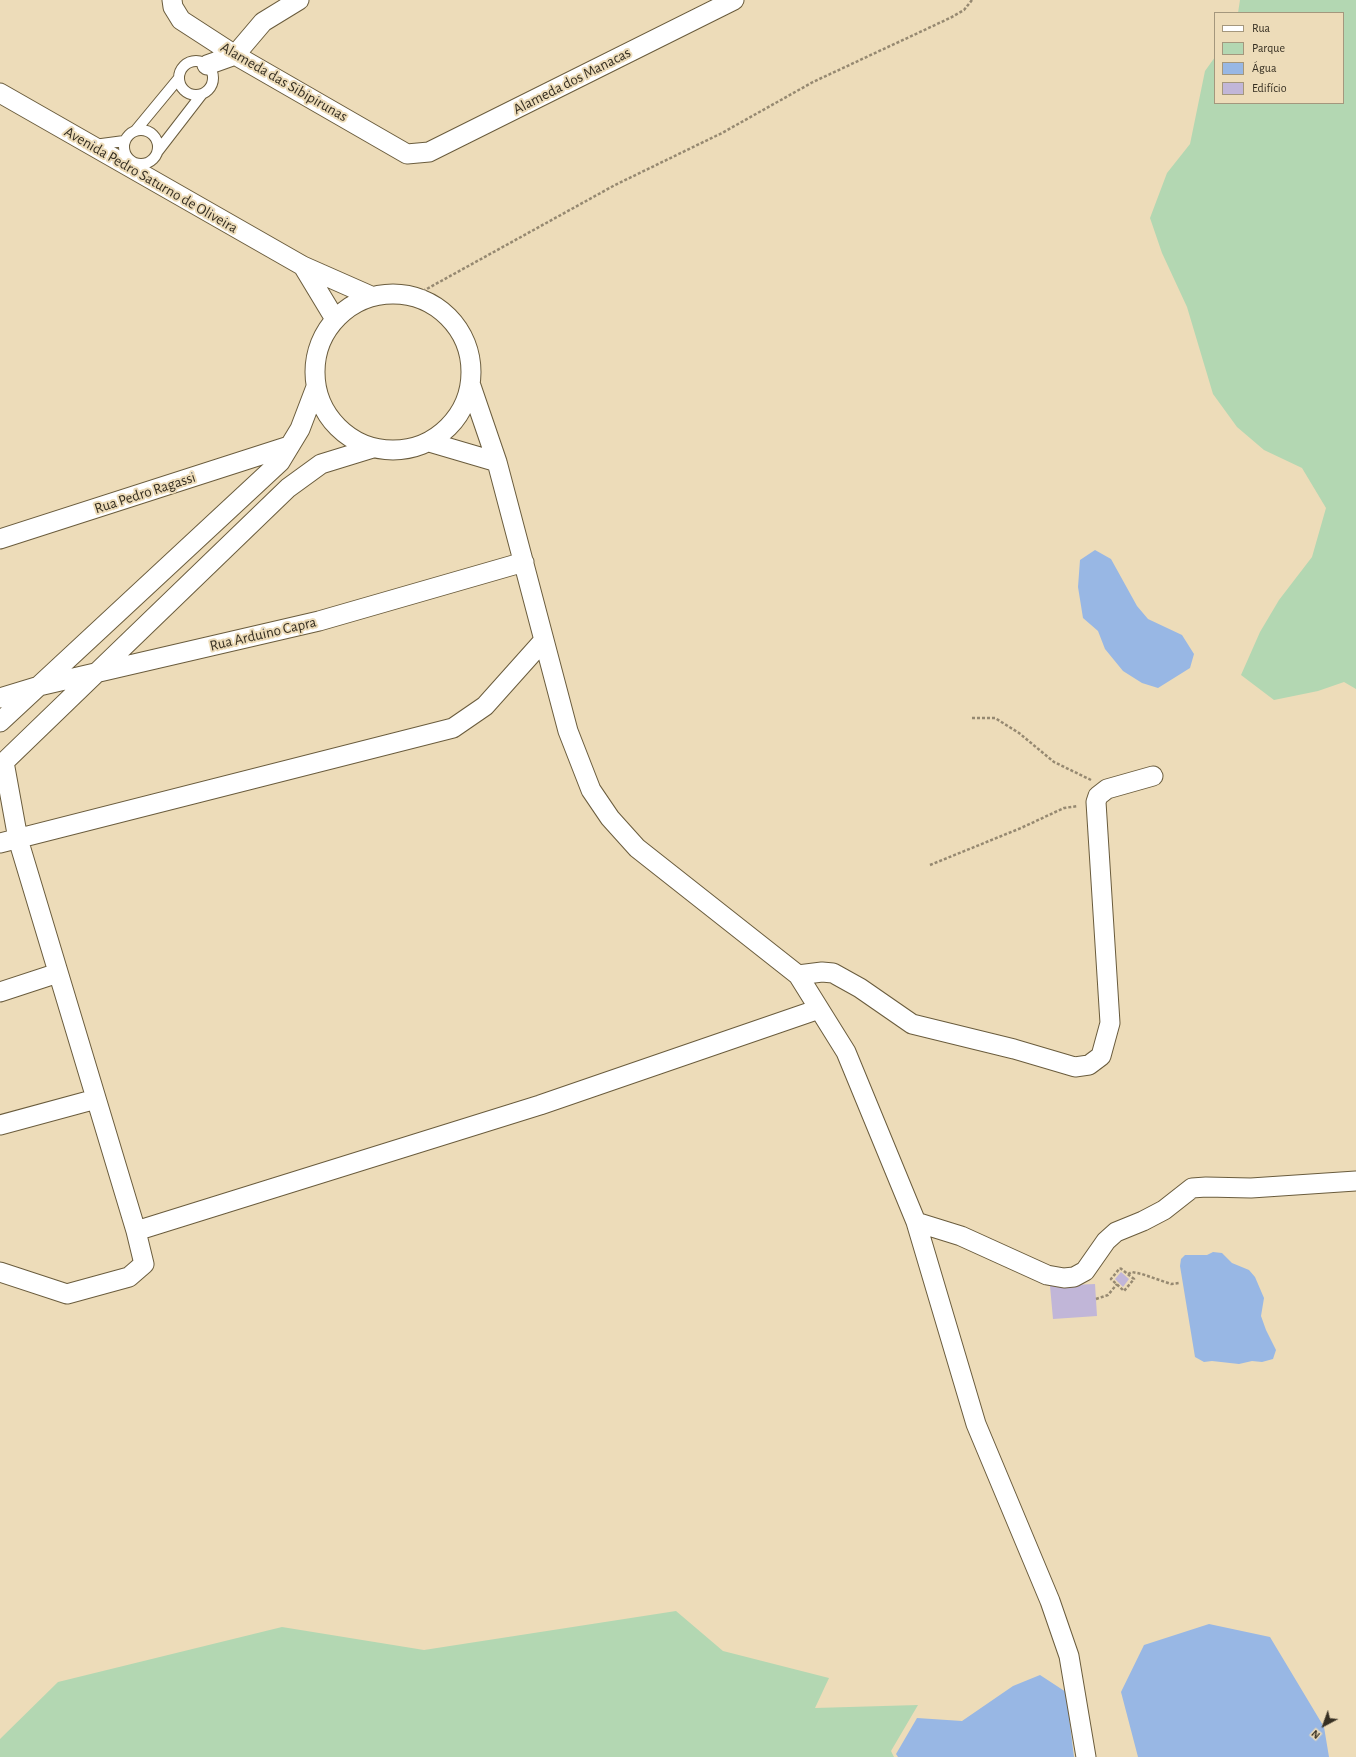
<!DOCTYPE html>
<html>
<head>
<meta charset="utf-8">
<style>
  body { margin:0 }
  #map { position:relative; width:1356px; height:1757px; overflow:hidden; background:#eddcb9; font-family:"Alegreya Sans",sans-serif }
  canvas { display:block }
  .legend { position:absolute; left:1214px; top:12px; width:130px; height:92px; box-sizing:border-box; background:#eddcb9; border:1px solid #a4977d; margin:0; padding:5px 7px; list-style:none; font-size:12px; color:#362f22 }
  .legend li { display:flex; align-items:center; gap:8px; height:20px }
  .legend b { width:20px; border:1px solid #a4977d }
  .north { position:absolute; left:1304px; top:1705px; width:40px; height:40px; -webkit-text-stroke:3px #eddcb9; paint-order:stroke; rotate:221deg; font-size:11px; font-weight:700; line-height:16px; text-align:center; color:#362f22 }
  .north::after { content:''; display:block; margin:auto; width:14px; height:18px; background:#362f22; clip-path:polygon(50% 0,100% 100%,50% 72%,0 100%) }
</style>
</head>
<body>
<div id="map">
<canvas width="1356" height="1757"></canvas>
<ul class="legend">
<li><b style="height:5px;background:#fff"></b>Rua</li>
<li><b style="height:11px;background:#b3d7b2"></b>Parque</li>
<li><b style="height:11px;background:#98b7e4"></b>Água</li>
<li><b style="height:11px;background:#c1b6d8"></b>Edifício</li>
</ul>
<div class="north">N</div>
</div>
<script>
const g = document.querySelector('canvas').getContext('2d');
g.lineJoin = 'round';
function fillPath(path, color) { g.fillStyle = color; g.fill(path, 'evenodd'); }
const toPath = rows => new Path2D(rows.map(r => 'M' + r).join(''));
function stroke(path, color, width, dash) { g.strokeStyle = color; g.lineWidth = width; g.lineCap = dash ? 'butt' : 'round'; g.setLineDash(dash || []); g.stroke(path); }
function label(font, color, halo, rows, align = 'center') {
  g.font = font + ' "Alegreya Sans",sans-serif'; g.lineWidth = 4; g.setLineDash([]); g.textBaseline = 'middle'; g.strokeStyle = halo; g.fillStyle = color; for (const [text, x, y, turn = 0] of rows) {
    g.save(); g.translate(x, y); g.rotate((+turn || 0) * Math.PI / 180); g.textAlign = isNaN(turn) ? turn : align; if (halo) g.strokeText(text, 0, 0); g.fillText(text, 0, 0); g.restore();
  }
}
const green = toPath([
  [1240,0,1356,0,1356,689,1344,682,1318,691,1274,700,1241,675,1260,632,1279,600,1312,557,1326,508,1302,468,1264,450,1237,427,1213,394,1187,307,1162,253,1150,218,1167,173,1190,144,1205,71,1215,57,1215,103,1343,103,1343,13,1238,13],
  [676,1611,723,1651,829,1678,815,1708,918,1705,891,1751,894,1757,0,1757,0,1739,58,1682,282,1627,424,1650]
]);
const water = toPath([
  [1095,550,1111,559,1137,606,1148,619,1182,635,1194,654,1190,668,1158,688,1142,683,1123,671,1105,649,1098,631,1083,618,1078,587,1080,560],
  [1213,1252,1222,1253,1232,1263,1249,1270,1255,1277,1264,1298,1261,1316,1266,1330,1276,1350,1273,1359,1262,1362,1252,1361,1239,1364,1212,1361,1204,1362,1195,1357,1180,1266,1181,1259,1185,1255,1207,1255],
  [1209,1624,1270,1637,1324,1727,1329,1757,1138,1757,1121,1692,1144,1645],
  [1040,1675,1066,1692,1074,1757,898,1757,896,1754,917,1718,962,1721,1013,1686]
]);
const building = toPath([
  [1121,1272,1129,1279,1123,1287,1115,1279],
  [1095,1284,1097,1316,1053,1319,1050,1286]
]);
const path = toPath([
  [414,296,615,185,722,133,813,82,950,18,964,10,972,0],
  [972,718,995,718,1019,733,1054,762,1091,780],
  [930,865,1021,828,1064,808,1078,806],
  [1120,1268,1134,1279,1124,1291,1111,1279,1120,1268],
  [1128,1274,1132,1272,1142,1274,1171,1284,1179,1283],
  [1096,1299,1108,1295,1117,1284]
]);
const service = toPath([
  '179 78a17 17 0 1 1 34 0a17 17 0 1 1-34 0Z',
  '124 147a17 17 0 1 1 34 0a17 17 0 1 1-34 0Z',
  [136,130,179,78],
  [94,145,124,141],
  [158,151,202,94]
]);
const minor = toPath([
  [172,0,173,7,181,20,235,55,407,154,429,152,734,0],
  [207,65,235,55,263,22,299,0],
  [0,93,303,266,371,296],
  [303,266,335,319],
  '315 372a78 78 0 1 1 156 0a78 78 0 1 1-156 0Z',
  [471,386,497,462,568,731,591,790,610,818,637,848,798,975,846,1052,916,1222,976,1424,1050,1601,1069,1656,1086,1757],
  [429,442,497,462],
  [0,539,289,446],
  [0,698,39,686,319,621,524,562],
  [0,722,280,462,300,429,316,387],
  [0,766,288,488,321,464,373,448],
  [0,843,453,728,485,706,544,640],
  [798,975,822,972,833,973,860,988,912,1024,1014,1049,1075,1067,1089,1065,1101,1056,1110,1023,1096,802,1098,796,1107,789,1153,776],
  [0,992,58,973],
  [0,1125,96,1099],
  [916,1222,961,1236,1047,1275,1064,1278,1074,1277,1085,1271,1106,1241,1116,1232,1143,1221,1164,1210,1192,1188,1206,1187,1251,1188,1356,1181],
  [136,1231,540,1105,819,1009],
  [0,1272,67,1294,129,1277,144,1264,136,1231,18,839,4,762]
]);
const streetNames = [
  ["Alameda dos Manacas",572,81,-27],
  ["Alameda das Sibipirunas",284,82,30],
  ["Avenida Pedro Saturno de Oliveira",151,180,30],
  ["Rua Pedro Ragassi",145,493,-18],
  ["Rua Arduino Capra",263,634,-13]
];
fillPath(green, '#b3d7b2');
fillPath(water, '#98b7e4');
fillPath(building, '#c1b6d8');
stroke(service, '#6a5c3d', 12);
stroke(minor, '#6a5c3d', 21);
stroke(path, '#968971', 2.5, [3, 2]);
stroke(service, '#fff', 10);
stroke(minor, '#fff', 19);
label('15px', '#362f22', '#eddcb9', streetNames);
</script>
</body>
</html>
